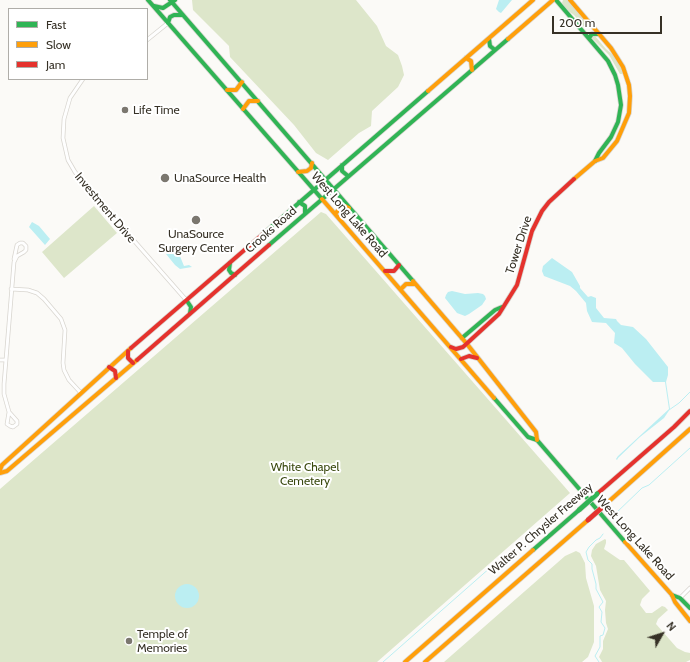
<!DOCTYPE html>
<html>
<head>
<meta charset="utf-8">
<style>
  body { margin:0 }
  #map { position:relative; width:690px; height:662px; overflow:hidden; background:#fbfaf7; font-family:Cabin,sans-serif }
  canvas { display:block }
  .legend { position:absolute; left:8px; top:8px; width:140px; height:72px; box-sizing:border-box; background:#fff; border:1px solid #afada8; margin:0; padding:5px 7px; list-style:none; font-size:12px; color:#363126 }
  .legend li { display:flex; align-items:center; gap:8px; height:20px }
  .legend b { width:20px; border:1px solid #afada8 }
  .north { position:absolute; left:642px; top:614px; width:40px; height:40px; -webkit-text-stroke:3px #fff; paint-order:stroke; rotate:51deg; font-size:11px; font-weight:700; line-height:16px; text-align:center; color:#363126 }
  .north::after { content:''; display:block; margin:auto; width:14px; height:18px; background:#363126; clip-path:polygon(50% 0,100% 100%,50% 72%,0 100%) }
  .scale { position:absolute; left:552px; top:16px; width:110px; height:18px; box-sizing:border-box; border:2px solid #363126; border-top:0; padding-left:5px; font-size:12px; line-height:14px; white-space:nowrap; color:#363126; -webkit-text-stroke:3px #fff; paint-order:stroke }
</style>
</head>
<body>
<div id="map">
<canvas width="690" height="662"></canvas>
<ul class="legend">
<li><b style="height:5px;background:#30b455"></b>Fast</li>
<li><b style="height:5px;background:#ff9f0a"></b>Slow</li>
<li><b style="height:5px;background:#e5322d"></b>Jam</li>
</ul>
<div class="north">N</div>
<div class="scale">200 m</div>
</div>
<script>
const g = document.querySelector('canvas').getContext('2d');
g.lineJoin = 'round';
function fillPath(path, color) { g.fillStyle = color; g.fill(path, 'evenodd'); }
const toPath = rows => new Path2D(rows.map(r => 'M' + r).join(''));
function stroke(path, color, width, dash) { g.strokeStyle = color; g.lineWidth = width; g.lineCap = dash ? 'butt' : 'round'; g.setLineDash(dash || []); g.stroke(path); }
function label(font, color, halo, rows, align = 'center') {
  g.font = font + ' Cabin,sans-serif'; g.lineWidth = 4; g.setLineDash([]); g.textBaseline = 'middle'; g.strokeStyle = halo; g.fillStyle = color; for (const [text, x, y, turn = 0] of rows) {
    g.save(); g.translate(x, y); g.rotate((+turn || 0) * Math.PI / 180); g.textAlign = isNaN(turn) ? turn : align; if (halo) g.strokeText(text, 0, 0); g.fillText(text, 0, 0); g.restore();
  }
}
const green = toPath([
  [192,0,356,0,377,26,386,46,398,55,402,66,404,75,398,87,372,111,371,126,359,133,328,160,316,153,294,125,230,57,229,46,193,10],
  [563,0,567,0,590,27,585,28,574,15,567,10,562,3],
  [593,36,595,36,606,49,613,55,622,69,623,74,620,74,609,55,592,38],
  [94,206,117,233,64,278,42,252],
  [321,212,326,214,570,493,377,662,0,662,0,489],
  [605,539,606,540,606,543,604,549,620,560,624,560,650,591,642,599,640,605,646,613,652,613,662,606,665,607,668,610,658,619,656,624,677,648,685,652,690,653,690,660,686,662,602,662,601,660,599,657,603,649,603,641,608,629,606,623,605,610,606,601,600,590,596,566,591,556,592,550,596,544],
  [576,551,580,553,585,563,586,578,594,606,594,642,588,657,582,662,444,662,565,556]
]);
const water = toPath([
  [499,0,512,0,501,13,499,12,496,9],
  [32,222,39,226,50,239,45,245,29,227],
  [174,246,177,249,184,266,189,265,192,267,180,269,175,265,166,254,168,250],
  [552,258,572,272,580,286,580,288,588,297,591,296,596,298,596,308,604,318,616,319,617,321,621,325,633,327,646,339,668,367,668,375,666,382,670,409,664,418,640,437,618,458,617,460,616,459,618,456,669,409,665,382,653,382,635,364,622,348,614,343,615,333,606,323,592,322,587,311,586,303,576,291,570,286,544,276,542,271,543,266],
  [452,291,465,294,478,293,483,294,485,296,486,299,482,305,469,314,465,316,457,313,445,298,446,295,448,292],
  '175 596a12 12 0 1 1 24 0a12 12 0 1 1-24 0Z'
]);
const stream = toPath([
  [669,410,679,403,690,392],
  [614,515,642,488,649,485,690,448],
  [383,662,491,567],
  [599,662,595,656,600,647,600,636,603,635,605,628,601,622,602,612,599,607,603,602,596,589,596,584,592,569,592,564,588,560,586,552,589,547,596,540,600,538,603,534]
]);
const street = toPath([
  [147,40,168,23],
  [83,79,70,98,64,119,63,138,68,160,75,172,86,186,187,301],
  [11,289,28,290,37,293,44,299,61,319,65,330,63,363,64,370,69,380,81,393],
  [0,360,6,360],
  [9,412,17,421,17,424,13,427,10,426,7,424,9,412,4,394,4,384,14,262,17,256,24,252,26,250,26,246,23,243,20,243,17,245,14,259],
  [680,598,690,588]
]);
const fast = toPath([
  [148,0,322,199],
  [170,0,413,281],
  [556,0,608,61,615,75,618,85,621,105,618,122,611,137,599,153,595,161],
  [154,6,163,8,175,0],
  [168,23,170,17,174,15,183,15],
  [589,38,592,34,599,34],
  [489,39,490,46,495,50],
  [342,165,342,171,348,176],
  [299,202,305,206,305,213],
  [263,234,428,91],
  [269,245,508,39],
  [230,263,229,270,231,273,235,275],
  [187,301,191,307,190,313],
  [462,338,495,310,502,307],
  [494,398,528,437,537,440,625,542],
  [533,550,579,510],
  [672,595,680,598,690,608]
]);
const slow = toPath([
  [570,0,611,48,623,67,629,85,630,96,629,113,617,141,603,158,595,161,574,179],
  [508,39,553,0],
  [466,58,471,61,472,70],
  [227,90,236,90,242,82],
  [428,91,533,0],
  [243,109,249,101,258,101],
  [298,172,307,171,311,168,312,163],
  [322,199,494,398],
  [335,214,341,207,345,206,349,208],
  [413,281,467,344,536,432,537,440],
  [401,289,406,284,415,284],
  [0,470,2,465,131,348],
  [0,473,7,471,137,360],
  [606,504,690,429],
  [625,542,672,595,675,602,690,621],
  [405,662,533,550],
  [425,662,588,520]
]);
const jam = toPath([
  [385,271,394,271,399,265],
  [451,347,456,349,463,347,499,314,517,285,532,231,542,211,549,202,574,179],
  [131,348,263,234],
  [128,351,128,358,133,363],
  [461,359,469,356,477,358],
  [137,360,269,245],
  [109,367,115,371,116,378],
  [597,494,674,427,690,411]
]);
const fastBridge = toPath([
  [579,510,597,494]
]);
const jamBridge = toPath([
  [588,520,606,504]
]);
const markers = [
  [125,110,4,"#7b776f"],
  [165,178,5,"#7b776f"],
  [196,220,5,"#7b776f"],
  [129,641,4,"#7b776f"]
];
const poiNames = [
  ["Life Time",133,110],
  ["UnaSource Health",174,178],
  ["UnaSource",196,234,"center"],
  ["Surgery Center",196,248,"center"],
  ["Temple of",137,634],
  ["Memories",137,648]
];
const streetNames = [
  ["Investment Drive",105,208,50],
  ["West Long Lake Road",349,215,49],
  ["Crooks Road",271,230,-41],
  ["Tower Drive",519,245,-72],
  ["Walter P. Chrysler Freeway",541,529,-41],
  ["West Long Lake Road",635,538,48]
];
const parkNames = [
  ["White Chapel",305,467],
  ["Cemetery",305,481]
];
fillPath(green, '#dde6ca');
fillPath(water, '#bbeef2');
stroke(stream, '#bbeef2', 1);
stroke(street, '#d8d5cf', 4.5);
stroke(fast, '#d8d5cf', 5.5);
stroke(slow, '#d8d5cf', 5.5);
stroke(jam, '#d8d5cf', 5.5);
stroke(street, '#fefefe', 3);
stroke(fast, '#30b455', 4);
stroke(slow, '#ff9f0a', 4);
stroke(jam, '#e5322d', 4);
stroke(fastBridge, '#d5d4d0', 6, []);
stroke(jamBridge, '#d5d4d0', 6, []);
stroke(fastBridge, '#30b455', 5);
stroke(jamBridge, '#e5322d', 5);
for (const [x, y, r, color] of markers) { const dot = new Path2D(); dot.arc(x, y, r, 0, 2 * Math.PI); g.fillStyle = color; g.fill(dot); stroke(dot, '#fff', 1.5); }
label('12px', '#363126', '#fff', poiNames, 'left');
label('12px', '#363126', '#fff', streetNames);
label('12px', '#3a490f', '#fff', parkNames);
</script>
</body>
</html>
